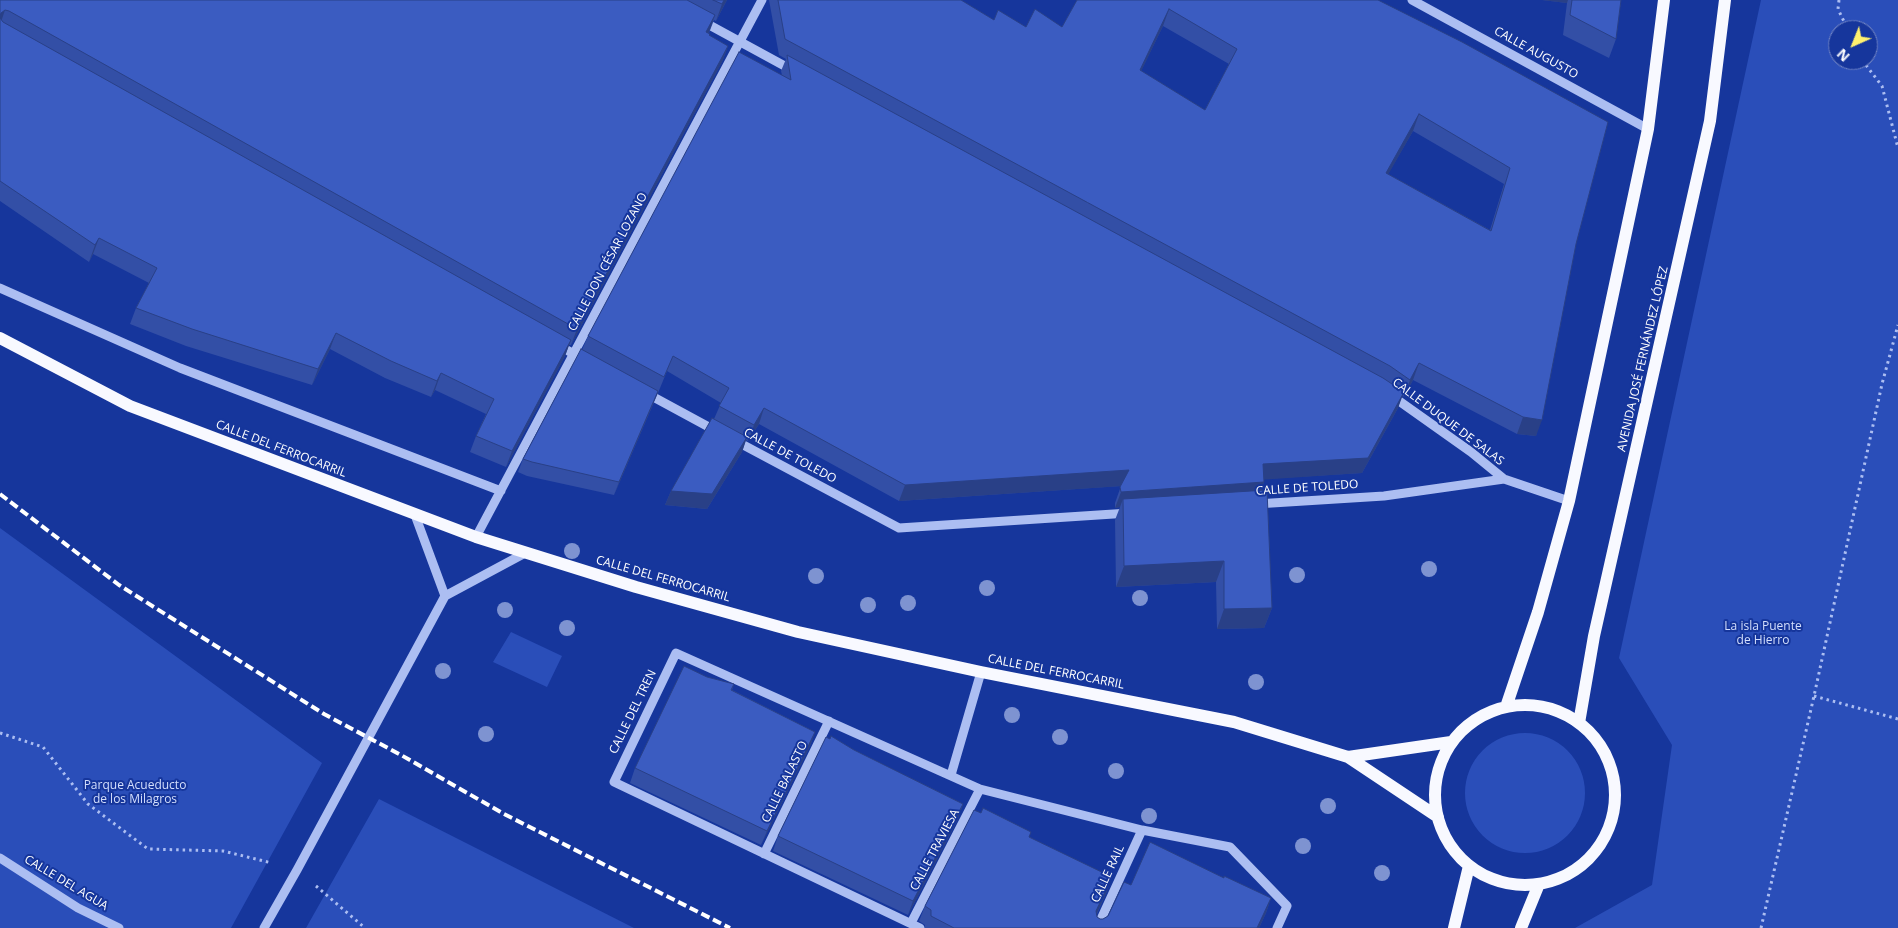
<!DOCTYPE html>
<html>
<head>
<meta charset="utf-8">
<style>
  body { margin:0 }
  #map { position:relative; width:1898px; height:928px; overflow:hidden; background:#16369c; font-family:"Open Sans",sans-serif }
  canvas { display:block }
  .north { position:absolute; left:1828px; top:20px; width:50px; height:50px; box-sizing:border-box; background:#16369c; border:1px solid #7386c4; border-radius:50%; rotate:224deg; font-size:14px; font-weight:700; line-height:20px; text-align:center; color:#fff }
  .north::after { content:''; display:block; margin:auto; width:18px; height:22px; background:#fff16e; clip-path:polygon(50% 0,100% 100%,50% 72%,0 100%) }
</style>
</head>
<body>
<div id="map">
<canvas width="1898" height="928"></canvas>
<div class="north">N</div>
</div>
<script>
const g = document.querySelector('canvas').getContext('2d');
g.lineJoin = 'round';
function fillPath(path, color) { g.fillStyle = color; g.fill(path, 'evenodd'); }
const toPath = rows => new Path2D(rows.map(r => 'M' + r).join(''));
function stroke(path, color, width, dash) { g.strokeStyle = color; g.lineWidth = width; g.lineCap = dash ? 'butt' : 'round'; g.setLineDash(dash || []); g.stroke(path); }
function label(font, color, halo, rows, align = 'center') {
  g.font = font + ' "Open Sans",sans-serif'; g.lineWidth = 4; g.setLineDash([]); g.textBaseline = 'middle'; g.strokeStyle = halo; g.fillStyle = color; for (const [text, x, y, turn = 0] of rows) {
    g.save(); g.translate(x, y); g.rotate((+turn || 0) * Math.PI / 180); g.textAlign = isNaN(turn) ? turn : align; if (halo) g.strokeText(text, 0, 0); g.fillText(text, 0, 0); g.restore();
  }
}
const green = toPath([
  [1761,0,1898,0,1898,928,1575,928,1652,885,1672,745,1619,658],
  [1838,30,1868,30,1868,60,1838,60],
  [0,528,322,763,231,928,0,928],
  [511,632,562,656,547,687,493,662],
  '1465 793a60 60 0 1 1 120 0a60 60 0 1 1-120 0Z',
  [379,799,634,928,306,928]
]);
const path = toPath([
  [1839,0,1838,9,1848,30],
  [1862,60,1882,86,1898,148],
  [1814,696,1898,719],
  [0,733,43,747,88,804,148,849,223,851,272,863],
  [316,886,365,928],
  [1761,928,1814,696,1882,384,1898,325]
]);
const minor = toPath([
  [1412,0,1648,129],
  [702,21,792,70],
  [0,288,180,368,501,491],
  [558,345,586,361],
  [646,393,718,432],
  [1392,396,1471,452,1504,479],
  [734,440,899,528,1129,513],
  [1256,504,1384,496,1504,479,1569,501],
  [415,515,445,596],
  [476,537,762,0],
  [951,775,981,672],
  [764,854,829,721],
  [0,858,78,908,119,928],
  [911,923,980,789],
  [264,928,297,870,445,596,527,552],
  [920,928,614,782,676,653,980,789,1142,830,1230,847,1287,906,1277,928],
  [1097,928,1142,830]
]);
const major = toPath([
  [0,338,130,406,476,537,636,587,798,632,981,672,1234,722,1348,757,1438,817],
  '1435 795a90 90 0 1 1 180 0a90 90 0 1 1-180 0Z',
  [1506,707,1538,612,1569,501,1648,129,1664,0],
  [1579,723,1594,636,1710,121,1725,0],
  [1348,757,1451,742],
  [1454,928,1469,866],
  [1521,928,1539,884]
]);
const rail = toPath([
  [0,494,119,585,324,714,401,755,504,814,730,928]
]);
const trees = [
  [572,551],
  [1429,569],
  [1297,575],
  [816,576],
  [987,588],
  [1140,598],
  [908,603],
  [868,605],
  [505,610],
  [567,628],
  [443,671],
  [1256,682],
  [1012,715],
  [486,734],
  [1060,737],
  [1116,771],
  [1328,806],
  [1149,816],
  [1303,846],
  [1382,873]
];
const wall = toPath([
  [0,0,727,0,716,21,714,20,709,33,709,36,728,46,722,62,571,345,569,345,565,356,506,467,470,452,476,436,486,414,435,390,431,397,385,378,330,349,312,385,186,346,130,324,136,308,149,283,93,254,89,262,0,201],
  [769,0,961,0,994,20,1026,27,1062,27,1077,0,1378,0,1576,244,1536,436,1517,434,1413,380,1404,397,1402,395,1398,408,1362,473,1264,479,1264,482,1261,490,1272,608,1264,628,1217,629,1216,582,1116,587,1115,520,1120,507,1115,508,1115,503,1121,486,899,501,759,424,748,441,746,440,742,452,707,509,665,505,671,491,714,419,721,403,667,371,658,393,614,495,527,476,518,472,523,459,582,350,588,336,782,75,781,71,786,59,779,55],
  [1163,26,1229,64,1205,110,1141,71],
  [1413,131,1504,184,1490,230,1388,174],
  [1542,0,1621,0,1616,39,1609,58,1563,35,1567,3],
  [707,677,734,684,732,690,815,732,810,746,761,845,630,783,635,768],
  [854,750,963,804,958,819,908,915,773,851,778,836],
  [1030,837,1107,891,1097,914,1097,917,1100,919,1103,919,1108,916,1131,885,1224,878,1271,898,1266,913,1259,928,925,928,925,925,919,921,925,906]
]);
const shadedWall = toPath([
  [724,0,727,0,716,21,722,4],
  [1542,0,1568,0,1567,3],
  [1169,9,1163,26,1134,86,1140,70],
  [5,10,0,25,0,15,1,13],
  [715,15,709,32,700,48,706,32],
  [728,46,722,62,571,345,577,329],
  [1419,114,1413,131,1380,189,1386,173],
  [99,238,93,254,89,262,95,245],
  [336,333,330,349,312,385,318,369],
  [571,340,565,356,506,467,512,451],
  [1419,363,1413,380,1404,397,1410,380],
  [441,373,435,390,431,397,437,381],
  [658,391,653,404,614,495,619,482],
  [1404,392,1398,408,1362,473,1258,480,1263,464],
  [764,408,759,424,748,441,754,425],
  [1523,417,1542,420,1536,436,1517,434],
  [747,437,742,452,707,509,665,505,671,491],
  [1129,470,1123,486,899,501,905,485],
  [1264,482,1259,498,1123,499,1120,507,1115,508,1121,492],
  [1224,561,1216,582,1116,587,1124,566],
  [1272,608,1264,628,1217,629,1224,609],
  [815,732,810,746,761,845,767,831],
  [963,804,958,819,908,915,913,901],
  [1112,877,1107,891,1091,926,1096,911],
  [1271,898,1266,913,1259,928,1257,928]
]);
const building = toPath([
  [0,0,687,0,715,15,706,32,710,34,709,35,728,46,577,329,9,11,5,10,1,13,0,16,0,0],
  [713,0,724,0,722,4,713,0],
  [778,0,961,0,994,20,998,10,1026,27,1035,9,1062,27,1077,0,1378,0,1462,42,1608,122,1576,244,1542,420,1523,417,1419,363,1410,380,1390,366,785,39,778,0],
  [1169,9,1237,49,1205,110,1140,70,1169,9],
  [1419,114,1510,168,1491,231,1386,173,1419,114],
  [1572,0,1621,0,1616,39,1570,15,1572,0],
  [0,18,3,22,571,340,512,451,476,436,494,399,441,373,437,381,391,361,336,333,318,369,192,329,136,308,157,268,99,238,95,245,0,181,0,18],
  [739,52,791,80,787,55,1383,378,1404,392,1368,458,1263,464,1264,482,1121,492,1120,487,1129,470,905,485,764,408,754,425,719,406,729,388,673,356,664,377,588,336,739,52],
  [581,349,658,391,619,482,532,462,523,459,581,349],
  [712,418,747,437,712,494,671,491,712,418],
  [1267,490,1272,608,1224,609,1224,561,1124,566,1123,499,1267,490],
  [684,666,707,677,734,684,731,690,815,732,767,831,635,768,684,666],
  [831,736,854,750,963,804,913,901,778,836,826,737,830,739,831,736],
  [983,808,1031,832,1029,837,1112,877,1096,911,1097,917,1100,919,1103,919,1108,916,1124,882,1131,885,1150,842,1224,878,1224,876,1271,898,1257,928,954,928,931,916,931,910,925,906,974,810,981,813,983,808]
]);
const streetNames = [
  ["CALLE AUGUSTO",1536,53,29],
  ["CALLE DON CÉSAR LOZANO",608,262,-62],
  ["AVENIDA JOSÉ FERNÁNDEZ LÓPEZ",1643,359,-77],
  ["CALLE DUQUE DE SALAS",1448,422,37],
  ["CALLE DEL FERROCARRIL",281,449,21],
  ["CALLE DE TOLEDO",790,456,28],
  ["CALLE DE TOLEDO",1307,488,-4],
  ["CALLE DEL FERROCARRIL",663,579,16],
  ["CALLE DEL FERROCARRIL",1056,672,11],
  ["CALLE DEL TREN",633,712,-64],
  ["CALLE BALASTO",785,782,-64],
  ["CALLE TRAVIESA",935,850,-62],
  ["CALLE RAIL",1108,874,-65],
  ["CALLE DEL AGUA",66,883,31]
];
const parkNames = [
  ["La isla Puente",1763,627],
  ["de Hierro",1763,641],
  ["Parque Acueducto",135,786],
  ["de los Milagros",135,800]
];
fillPath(green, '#2a4eb9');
stroke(path, '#acbef2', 3, [2.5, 4]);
stroke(minor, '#acbef2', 9);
stroke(major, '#f8f9ff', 12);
stroke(rail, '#fff', 4, [9, 4]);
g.fillStyle = '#7e93d1';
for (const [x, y] of trees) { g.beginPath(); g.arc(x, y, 8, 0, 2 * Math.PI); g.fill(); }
fillPath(wall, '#334fa6');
fillPath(shadedWall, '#294087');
fillPath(building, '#3b5cc1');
stroke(building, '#294087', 1);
label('12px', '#fff', '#16369c', streetNames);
label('12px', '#d4dffd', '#16369c', parkNames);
</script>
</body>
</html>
